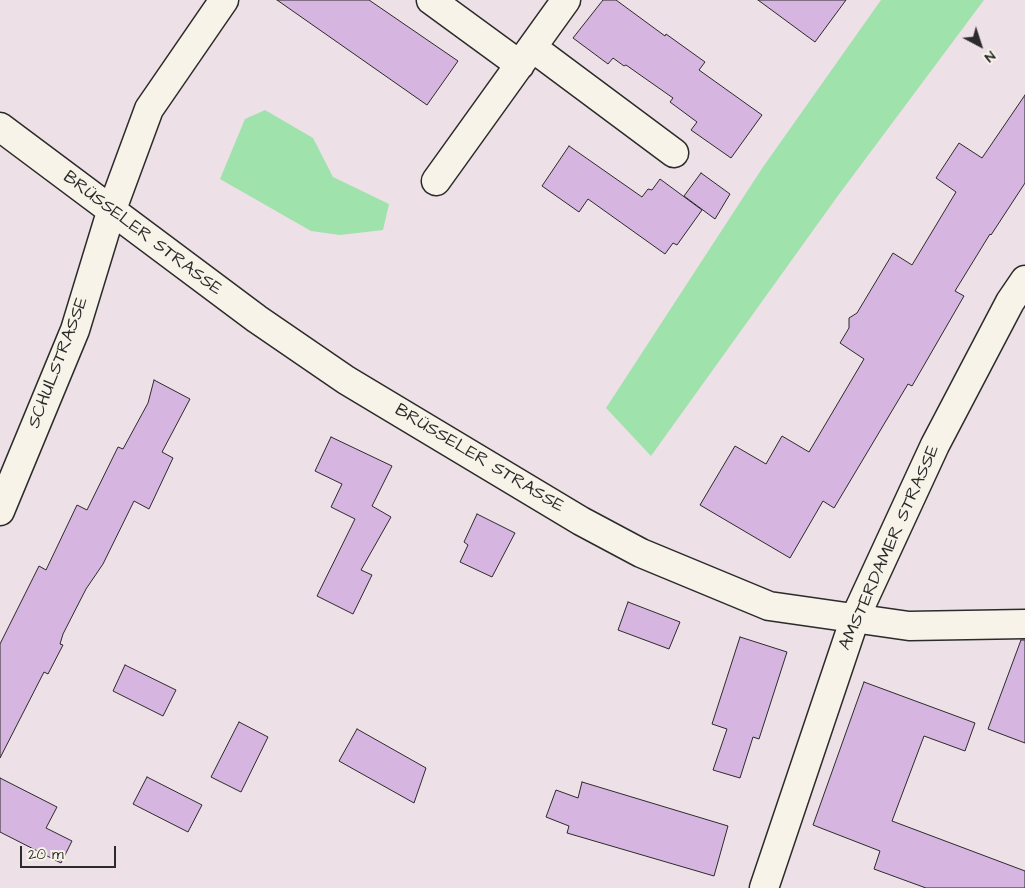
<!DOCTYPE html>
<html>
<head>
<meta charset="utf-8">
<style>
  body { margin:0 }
  #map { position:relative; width:1025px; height:888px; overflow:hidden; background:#ede0e6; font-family:"Architects Daughter",sans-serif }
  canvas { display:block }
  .north { position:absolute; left:955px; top:20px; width:50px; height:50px; -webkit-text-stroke:4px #f7f3e8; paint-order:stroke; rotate:140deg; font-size:14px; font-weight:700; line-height:20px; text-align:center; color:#2b2b2b }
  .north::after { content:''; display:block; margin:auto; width:18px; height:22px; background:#2b2b2b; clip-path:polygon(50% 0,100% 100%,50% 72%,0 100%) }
  .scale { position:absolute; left:20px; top:846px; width:96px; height:22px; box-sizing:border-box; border:2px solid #2b2b2b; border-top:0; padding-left:6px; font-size:15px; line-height:18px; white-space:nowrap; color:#2b2b2b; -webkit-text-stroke:4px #f7f3e8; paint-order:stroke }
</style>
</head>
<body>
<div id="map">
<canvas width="1025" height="888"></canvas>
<div class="north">N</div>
<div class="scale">20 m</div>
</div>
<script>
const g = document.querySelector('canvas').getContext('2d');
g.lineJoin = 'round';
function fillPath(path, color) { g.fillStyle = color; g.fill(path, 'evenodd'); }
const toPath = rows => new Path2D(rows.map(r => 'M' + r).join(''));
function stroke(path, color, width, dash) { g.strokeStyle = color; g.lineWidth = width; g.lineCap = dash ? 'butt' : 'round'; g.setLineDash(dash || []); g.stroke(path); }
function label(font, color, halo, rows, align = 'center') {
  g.font = font + ' "Architects Daughter",sans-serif'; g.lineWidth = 4.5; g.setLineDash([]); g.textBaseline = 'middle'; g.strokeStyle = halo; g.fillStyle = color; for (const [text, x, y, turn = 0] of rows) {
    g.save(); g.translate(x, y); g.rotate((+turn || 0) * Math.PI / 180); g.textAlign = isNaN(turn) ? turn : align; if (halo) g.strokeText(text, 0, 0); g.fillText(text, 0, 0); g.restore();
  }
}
const green = toPath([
  [881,0,984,0,837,197,651,456,606,408,763,167],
  [265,110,313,138,333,177,389,204,383,230,340,235,311,231,220,179,245,119]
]);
const building = toPath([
  [277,0,369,0,458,61,427,105,277,0],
  [603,0,616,0,665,36,666,34,705,62,699,70,762,115,731,158,691,130,697,122,670,102,673,98,626,65,624,66,613,58,608,64,573,38,603,0],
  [758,0,846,0,815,42,758,0],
  [1025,95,1025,183,991,235,990,234,955,291,964,296,912,386,908,384,834,508,823,501,790,558,700,505,735,446,766,464,782,436,809,452,864,359,840,343,849,328,849,318,857,313,893,253,912,265,956,192,936,178,959,143,982,158,1025,95],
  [569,146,642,197,648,189,652,190,660,179,702,210,677,245,673,243,665,254,588,199,579,212,542,186,569,146],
  [701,173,730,194,715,219,684,196,701,173],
  [154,380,190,399,162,452,173,458,149,509,134,501,103,564,86,589,63,634,60,644,63,645,48,674,44,672,0,758,0,644,39,566,46,570,77,505,87,510,118,447,123,449,148,403,154,380],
  [331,437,392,466,372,506,391,517,361,570,372,575,353,614,317,596,355,519,331,507,342,484,315,471,331,437],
  [477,514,515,533,492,577,460,562,468,545,464,542,477,514],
  [628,602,680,622,669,649,618,630,628,602],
  [740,637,787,652,759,739,753,737,740,778,713,770,727,729,712,724,740,637],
  [1021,640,1025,640,1025,743,988,729,1021,640],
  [125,665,176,690,163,716,113,691,125,665],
  [864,682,975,723,965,751,924,736,892,821,1025,871,1025,888,926,888,874,869,880,851,813,825,864,682],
  [239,722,268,737,241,792,211,777,239,722],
  [357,729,426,768,414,803,339,761,357,729],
  [147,777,202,805,188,832,133,804,147,777],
  [0,778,57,807,46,828,72,841,61,863,0,832,0,778],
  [582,782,728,826,714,876,567,833,569,826,546,817,556,790,578,798,582,782]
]);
const minor = toPath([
  [431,0,520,65],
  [533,48,674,153],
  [0,127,257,319,346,380,581,521,641,553,769,606,909,626,1025,624],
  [436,181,566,0],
  [0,511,75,330,111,212,149,109,224,0],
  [764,888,855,618,935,445,1010,302,1025,280]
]);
const streetNames = [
  ["BRÜSSELER STRASSE",142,234,37],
  ["SCHULSTRASSE",59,363,-69],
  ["BRÜSSELER STRASSE",479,459,31],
  ["AMSTERDAMER STRASSE",890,548,-66]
];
fillPath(green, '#a0e2ac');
fillPath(building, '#d6b5e1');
stroke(building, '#2b2b2b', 1);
stroke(minor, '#2b2b2b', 31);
stroke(minor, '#f7f3e8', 28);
label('18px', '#2b2b2b', '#f7f3e8', streetNames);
</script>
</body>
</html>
